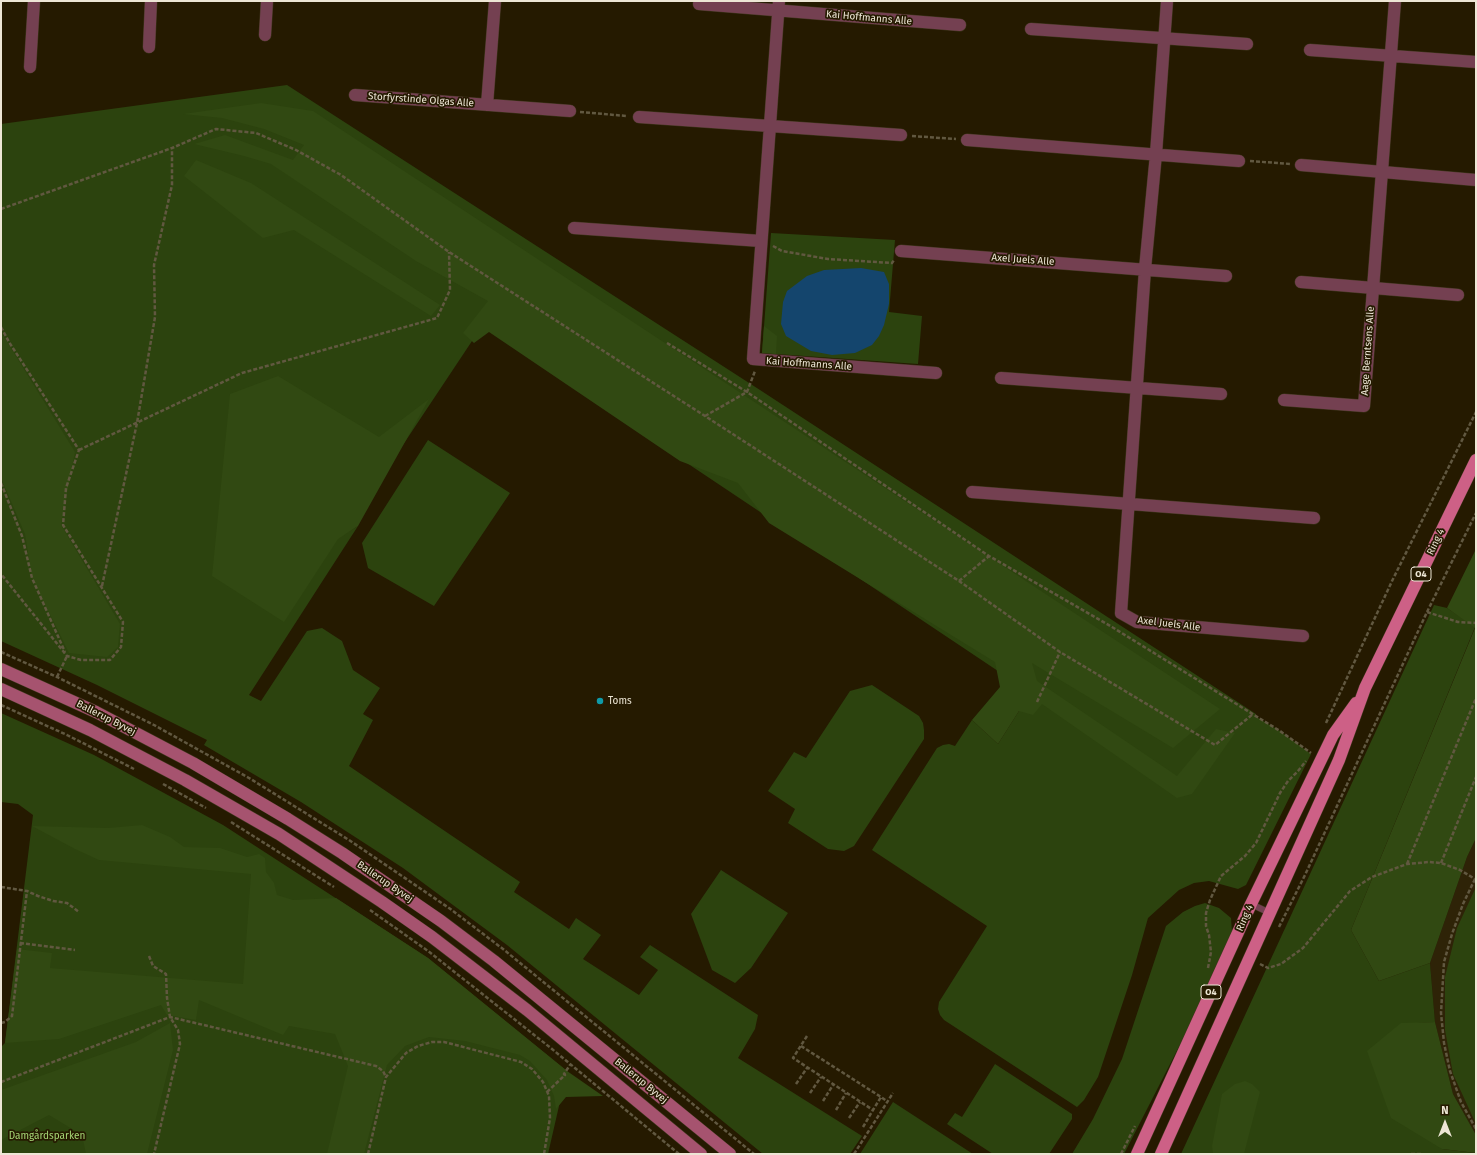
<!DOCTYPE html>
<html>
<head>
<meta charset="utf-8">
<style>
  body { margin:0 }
  #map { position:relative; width:1477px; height:1155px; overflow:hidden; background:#251a00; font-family:"Fira Sans",sans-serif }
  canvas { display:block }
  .frame { position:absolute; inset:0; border:2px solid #ede6d5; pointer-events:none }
  .north { position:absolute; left:1425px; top:1103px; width:40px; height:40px; -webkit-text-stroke:3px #251a00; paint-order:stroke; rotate:0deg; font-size:11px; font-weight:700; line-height:16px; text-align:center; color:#ede6d5 }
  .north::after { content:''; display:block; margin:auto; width:14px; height:18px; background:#ede6d5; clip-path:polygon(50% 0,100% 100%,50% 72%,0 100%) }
</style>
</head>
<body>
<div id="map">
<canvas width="1477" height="1155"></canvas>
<div class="frame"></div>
<div class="north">N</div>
</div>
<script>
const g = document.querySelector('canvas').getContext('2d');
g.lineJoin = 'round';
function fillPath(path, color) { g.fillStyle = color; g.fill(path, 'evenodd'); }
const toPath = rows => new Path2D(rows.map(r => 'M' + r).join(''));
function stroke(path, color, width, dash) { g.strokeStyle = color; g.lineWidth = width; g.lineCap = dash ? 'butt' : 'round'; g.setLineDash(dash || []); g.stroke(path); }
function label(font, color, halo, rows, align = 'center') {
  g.font = font + ' "Fira Sans",sans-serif'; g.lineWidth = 3.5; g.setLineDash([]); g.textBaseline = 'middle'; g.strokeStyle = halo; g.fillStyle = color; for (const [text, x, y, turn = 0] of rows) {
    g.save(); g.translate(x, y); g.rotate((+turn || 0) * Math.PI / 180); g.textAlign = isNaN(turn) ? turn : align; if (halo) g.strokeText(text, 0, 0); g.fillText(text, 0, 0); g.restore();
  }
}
const built = toPath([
  [1476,838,1476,1135,1453,1094,1435,1022,1430,963,1467,857]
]);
const green = toPath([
  [287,85,760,390,1256,714,1255,716,1280,731,1311,754,1246,885,1238,889,1209,881,1194,883,1179,890,1148,918,1132,975,1098,1077,1084,1100,1077,1107,944,1020,940,1015,938,1009,939,1002,987,926,872,850,937,748,943,745,949,744,955,746,972,720,998,744,1019,711,1042,703,1155,776,482,326,343,535,358,526,249,695,261,701,307,631,322,628,342,641,353,670,380,688,363,714,373,720,349,766,520,882,514,892,569,929,576,918,601,935,583,959,639,995,658,970,640,957,650,945,758,1015,755,1029,738,1058,862,1136,850,1154,763,1154,507,945,403,868,301,802,204,745,207,740,97,685,1,641,1,124],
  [771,233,895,240,889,312,922,316,918,364,762,353],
  [428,440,510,493,434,606,368,568,362,543],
  [1434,605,1447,608,1475,627,1351,930,1379,981,1430,963,1435,1022,1401,1024,1442,1149,1476,1153,1476,1154,1181,1154],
  [872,685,919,716,923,723,924,730,924,739,854,846,844,851,828,849,788,823,795,809,768,791,794,752,806,758,850,691],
  [1,713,94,755,223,825,428,958,567,1071,548,1154,1,1154,1,1047,5,1043,33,815,18,804,1,802],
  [721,870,788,913,751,968,735,983,712,970,691,914],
  [1476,887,1475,1083,1476,1124,1453,1074,1445,1030,1445,977,1457,928],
  [1205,903,1219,908,1231,918,1232,932,1187,1031,1124,1154,1072,1154,1093,1119,1122,1059,1166,926,1183,912,1195,906],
  [995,1064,1072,1114,1072,1119,1049,1154,993,1154,947,1124,955,1113,962,1117],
  [893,1102,973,1154,860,1154]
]);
const forest = toPath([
  [261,103,313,111,1220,709,1173,748,1032,663,1037,681,1177,776,1216,729,1235,733,1192,794,1177,798,1042,704,1033,715,1019,711,998,744,972,720,1000,687,995,662,769,523,738,483,680,461,489,332,474,343,463,333,488,301,416,261,271,164,244,156,194,144,225,135,293,160,304,145,264,129,222,118,183,114],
  [196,160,251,183,440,305,431,316,294,230,263,238,184,176],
  [764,326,777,336,776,354,762,353],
  [1,332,75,452,61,525,120,624,118,647,107,657,69,653,32,578,25,534,1,478],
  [278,376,379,437,429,399,358,526,338,539,284,622,212,576,230,394],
  [1476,549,1476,838,1467,857,1430,963,1379,981,1351,930,1475,628,1447,608],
  [142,825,170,837,184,847,220,848,247,857,259,854,265,858,266,872,274,883,277,895,293,900,336,898,428,958,567,1071,603,1096,566,1097,556,1109,554,1096,547,1080,530,1061,520,1055,465,1041,429,1037,405,1046,387,1065,364,1154,327,1154,348,1066,335,1034,289,1026,283,1035,199,1000,196,1020,167,1015,161,1005,59,1039,5,1043,17,949,52,953,50,968,243,984,251,874,99,860,75,849,32,826,108,828],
  [1435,1022,1453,1094,1476,1135,1476,1153,1442,1149,1391,1118,1367,1051,1401,1023],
  [170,1023,173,1050,147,1154,86,1154,82,1135,49,1115,1,1140,1,1090,136,1042],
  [1245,1081,1252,1084,1260,1092,1244,1154,1213,1154,1212,1146,1222,1094,1235,1084]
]);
const water = toPath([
  [861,268,884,272,889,284,889,304,884,325,879,336,872,345,855,353,832,355,811,351,786,336,781,324,783,302,787,291,807,276,824,270]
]);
const path = toPath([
  [580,112,627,116],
  [912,136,956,139],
  [1250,161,1291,164],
  [1,209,172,148,216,129,256,133,296,150,341,175,449,252,705,416,959,581,1060,652,1215,745,1253,714],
  [773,246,782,251,828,259,892,263,894,260],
  [1,327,9,342,79,450,66,488,63,525,123,622,121,647,110,660,81,660,67,656,1,574],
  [667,343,747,392,989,556,1112,627,1280,731,1311,753],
  [705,416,747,392,755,371],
  [79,450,242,373,437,318,450,290,449,252],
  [1,483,22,536,32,578,65,652],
  [959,581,989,556],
  [102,586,137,423,155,317,154,265,172,185,172,148],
  [1427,612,1458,622,1476,623],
  [1,652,57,677,154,725,249,778,349,840,449,908,503,949,754,1154],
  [57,677,67,656],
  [1037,702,1060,652],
  [1,705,67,735,134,769],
  [1326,723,1393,579,1476,412],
  [163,784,206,808],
  [231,822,334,887],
  [1441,863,1476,777],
  [1407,864,1476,698],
  [1475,879,1463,904,1452,934,1444,962,1441,1013,1444,1043,1450,1071,1461,1102,1476,1129],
  [1,887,27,891,38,896,53,901,67,903,79,912],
  [370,910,428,951,552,1049,679,1154],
  [1279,927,1305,875,1427,612,1476,513],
  [20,943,75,950],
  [149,956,153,966,166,974,167,998,170,1017,178,1030,180,1044,154,1154],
  [1260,964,1268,968,1281,964,1303,948,1350,891,1372,877,1407,864,1429,862,1441,863,1460,870,1475,879],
  [1208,968,1211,952,1209,935,1206,926,1206,913,1210,900,1221,876,1245,856,1256,843,1280,793,1288,781,1298,771,1306,761],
  [1,1023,5,1022,12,1016,27,891],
  [807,1036,793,1058,873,1110,881,1097,888,1102],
  [801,1046,881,1097],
  [1,1082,170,1017,376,1066,383,1071,386,1077],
  [796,1084,807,1068],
  [547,1092,565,1075,564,1074,570,1065],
  [810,1093,821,1077],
  [823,1101,833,1085],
  [836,1110,846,1093],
  [849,1118,860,1102],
  [863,1127,873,1110],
  [368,1154,386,1077,406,1053,418,1046,432,1042,444,1042,521,1062,532,1069,543,1082,549,1096,550,1118,544,1154],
  [854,1154,893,1093],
  [1121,1154,1135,1126],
  [1411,1154,1422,1154]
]);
const lane = toPath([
  [1251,904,1270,913]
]);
const street = toPath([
  [779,1,753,359,936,373],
  [1167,1,1156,154,1145,269,1121,613,1137,622,1303,636],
  [699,4,960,25],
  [1031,29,1247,44],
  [265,35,267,1],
  [149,47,151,1],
  [1310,50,1476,62],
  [30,67,34,1],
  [355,95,570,111],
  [487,105,495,1],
  [639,117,901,135],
  [967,140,1239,161],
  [1301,165,1476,180],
  [574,228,761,241],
  [901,251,1226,276],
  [1301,282,1458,295],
  [1001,378,1221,394],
  [1284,400,1364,406,1395,1],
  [972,492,1314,518]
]);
const secondary = toPath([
  [1,669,96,712,193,763,288,819,342,853,441,921,494,961,730,1154],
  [1,689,90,730,185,780,279,834,382,902,432,937,527,1010,701,1154]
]);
const primary = toPath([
  [1137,1154,1251,904,1303,797,1333,735,1356,703],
  [1161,1154,1339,760,1365,688,1476,460]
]);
const markers = [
  [600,701,4,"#0f9aa8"]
];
const shields = [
  [1421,574,20],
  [1211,992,20]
];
const shieldNames = [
  ["O4",1421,574],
  ["O4",1211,992]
];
const streetNames = [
  ["Kai Hoffmanns Alle",869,18,5],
  ["Storfyrstinde Olgas Alle",421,100,4],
  ["Axel Juels Alle",1023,260,4],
  ["Aage Berntsens Alle",1368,351,-86],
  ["Kai Hoffmanns Alle",809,364,4],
  ["Ring 4",1436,542,-64],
  ["Axel Juels Alle",1169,624,7],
  ["Ballerup Byvej",106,718,27],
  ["Ballerup Byvej",385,882,34],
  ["Ring 4",1245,918,-66],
  ["Ballerup Byvej",641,1081,39]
];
const poiNames = [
  ["Toms",608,701]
];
const parkNames = [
  ["Damgårdsparken",47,1136]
];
fillPath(built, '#2e2307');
fillPath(green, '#2c430e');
fillPath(forest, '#314912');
fillPath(water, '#14456d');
stroke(lane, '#41371e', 7);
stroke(street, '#41371e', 13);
stroke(secondary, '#41371e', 13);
stroke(primary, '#41371e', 13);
stroke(path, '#615840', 2.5, [4, 2]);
stroke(lane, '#744051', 6);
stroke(street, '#744051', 12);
stroke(secondary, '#a6536f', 12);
stroke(primary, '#cd6086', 12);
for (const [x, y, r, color] of markers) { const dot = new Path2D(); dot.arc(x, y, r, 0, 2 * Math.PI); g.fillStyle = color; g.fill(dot); stroke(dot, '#251a00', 1.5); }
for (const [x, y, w] of shields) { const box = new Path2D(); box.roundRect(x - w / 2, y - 7, w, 14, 3); g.fillStyle = '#251a00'; g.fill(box); stroke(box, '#ede6d5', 1); }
label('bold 9px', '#ede6d5', null, shieldNames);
label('10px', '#ede6d5', '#251a00', streetNames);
label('10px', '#ede6d5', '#251a00', poiNames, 'left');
label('10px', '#a6d775', '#251a00', parkNames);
</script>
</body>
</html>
